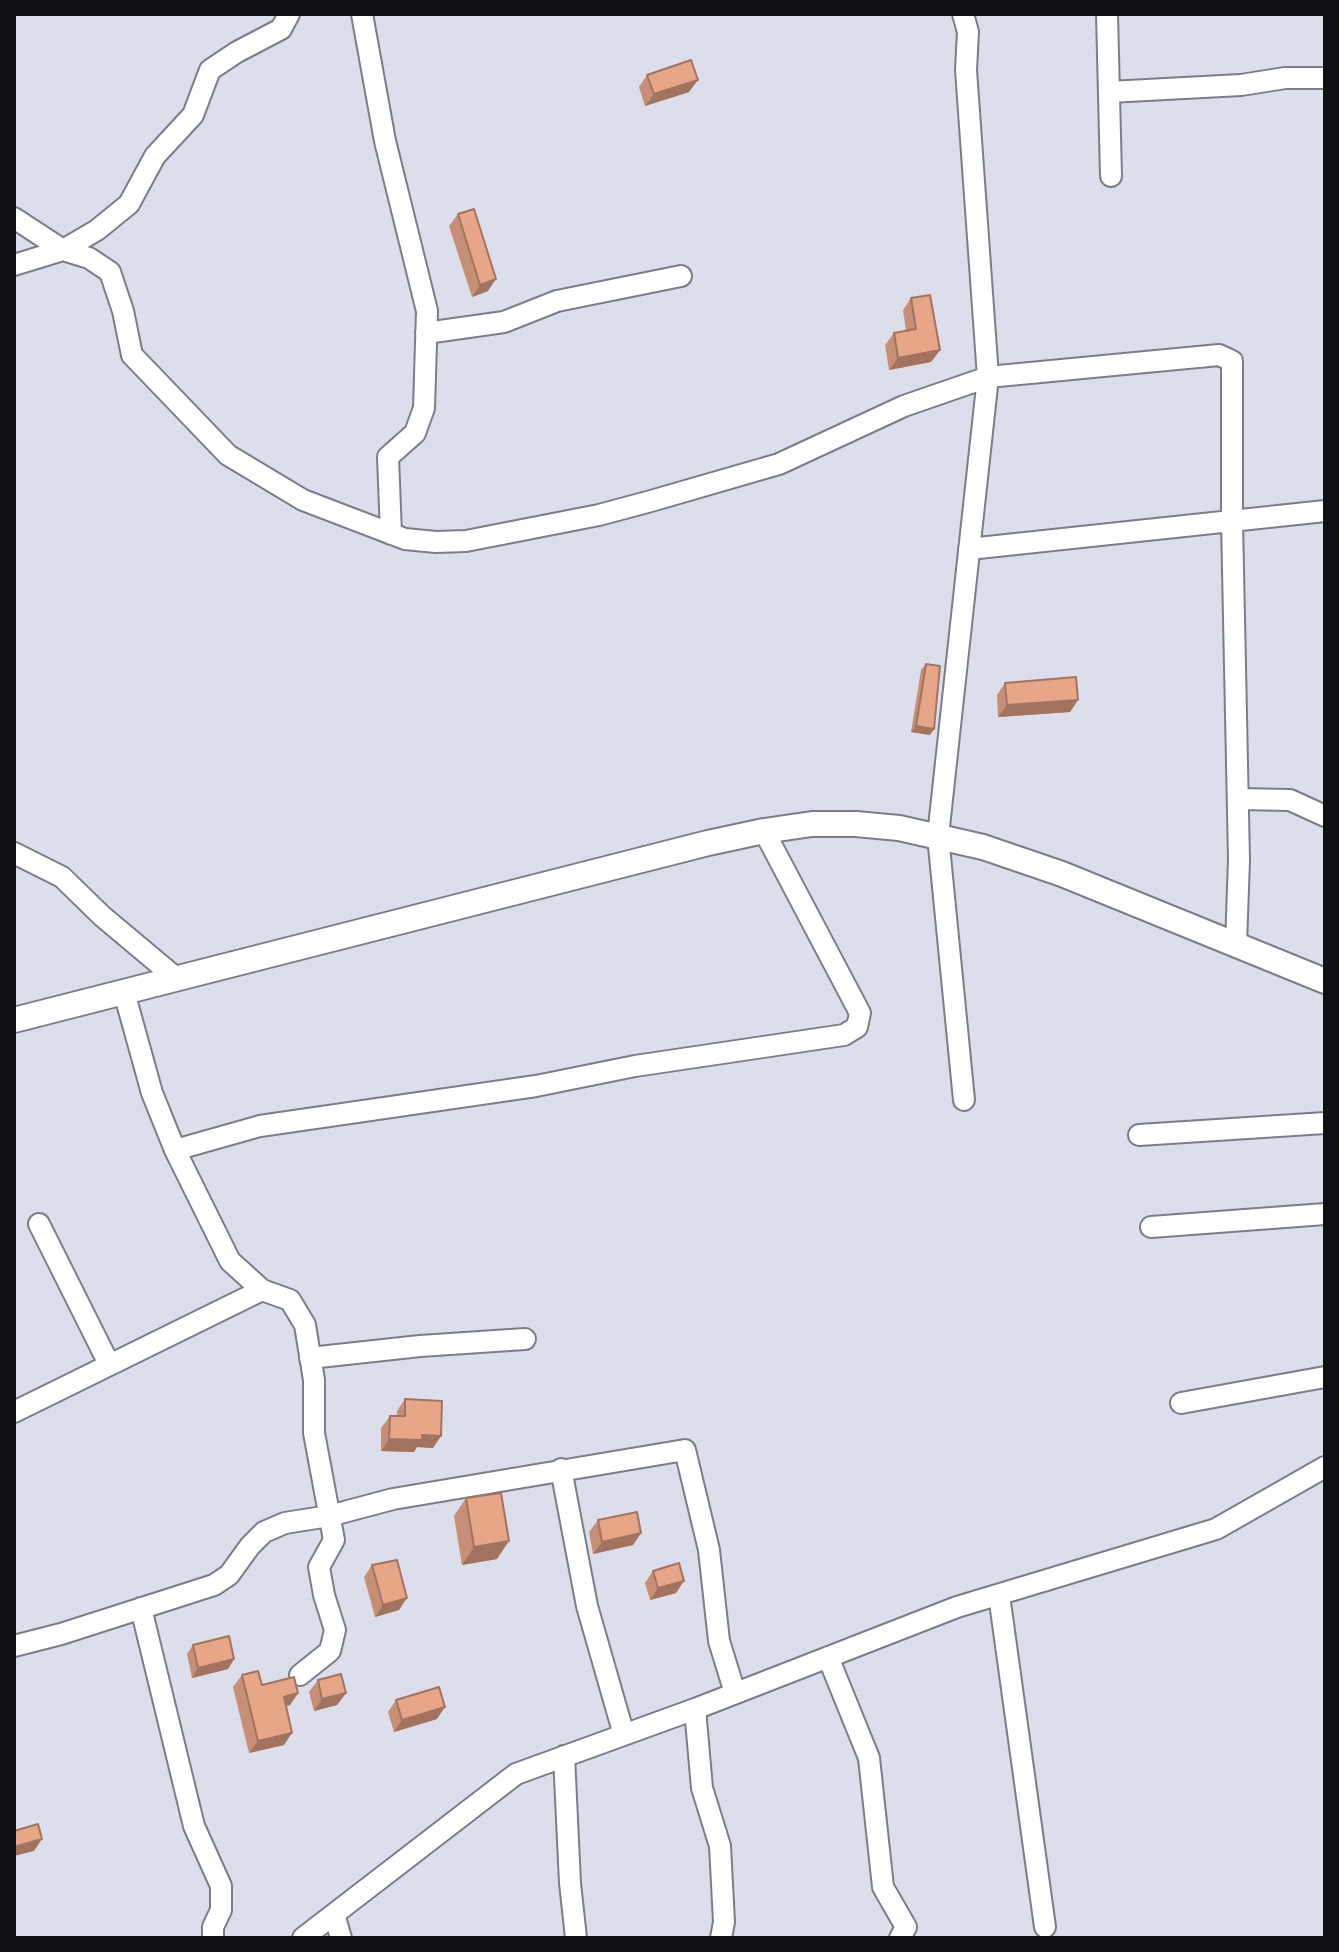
<!DOCTYPE html>
<html>
<head>
<meta charset="utf-8">
<style>
  body { margin:0 }
  #map { position:relative; width:1339px; height:1952px; overflow:hidden; background:#dcdfeb; font-family:"DM Sans",sans-serif }
  canvas { display:block }
  .frame { position:absolute; inset:0; border:16px solid #0f1014; pointer-events:none }
</style>
</head>
<body>
<div id="map">
<canvas width="1339" height="1952"></canvas>
<div class="frame"></div>
</div>
<script>
const g = document.querySelector('canvas').getContext('2d');
g.lineJoin = 'round';
const toPath = rows => new Path2D(rows.map(r => 'M' + r).join(''));
function stroke(path, color, width, dash) { g.strokeStyle = color; g.lineWidth = width; g.lineCap = dash ? 'butt' : 'round'; g.setLineDash(dash || []); g.stroke(path); }
function fillPath(path, color) { g.fillStyle = color; g.fill(path, 'evenodd'); }
const minor = toPath([
  [362,14,385,141,427,311,424,408,415,433,388,457,391,534],
  [963,14,968,32,966,70,988,377,938,836,964,1100],
  [1107,14,1111,176],
  [1109,92,1241,85,1285,78,1325,78],
  [14,218,63,250,89,258,110,272,123,311,132,355,228,455,303,500,405,539,436,542,466,541,599,515,651,501,779,464,904,406,988,377,1219,355,1232,361,1232,521,1239,860,1236,945],
  [14,265,63,250,97,230,129,204,155,156,193,115,210,70,237,52,281,29,289,14],
  [426,333,504,322,557,301,681,276],
  [969,549,1325,511],
  [1238,799,1290,800,1325,816],
  [14,853,62,877,102,916,176,978],
  [124,992,152,1093,175,1150,230,1261,262,1290,290,1300,305,1325,314,1380,314,1433,334,1540,319,1567,324,1595,335,1630,330,1651,300,1675],
  [1139,1135,1325,1123],
  [175,1150,260,1126,536,1086,635,1066,844,1035,857,1027,860,1013,764,831],
  [39,1224,109,1364],
  [1151,1227,1325,1214],
  [310,1358,420,1346,525,1339],
  [1181,1403,1325,1377],
  [14,1412,262,1290],
  [561,1469,587,1606,624,1735],
  [999,1595,1045,1927],
  [141,1608,194,1826,221,1886,221,1910,213,1927,213,1938],
  [14,1646,61,1634,214,1585,229,1575,250,1546,264,1532,285,1523,329,1516,393,1499,685,1450,709,1550,719,1641,735,1693],
  [828,1657,869,1758,883,1887,906,1927,900,1938],
  [695,1709,702,1788,720,1846,724,1922,721,1938],
  [564,1756,570,1883,576,1938],
  [334,1914,341,1938],
  [303,1938,516,1774,695,1709,957,1607,1216,1529,1325,1467]
]);
const major = toPath([
  [14,1020,708,843,764,831,812,824,856,824,899,828,983,847,1062,874,1325,981]
]);
const wall = toPath([
  [647,75,689,92,645,106,639,87],
  [458,214,488,291,472,297,449,226],
  [911,298,940,350,931,362,889,370,885,345,894,333,906,331,903,310],
  [926,664,930,735,911,732,921,670],
  [1005,683,1078,700,1070,712,998,717,997,695],
  [405,1399,433,1448,417,1447,414,1452,381,1451,381,1428,390,1416,397,1416,397,1411],
  [466,1498,497,1559,462,1565,454,1516],
  [598,1520,641,1533,633,1545,593,1554,589,1532],
  [372,1565,399,1610,375,1617,364,1577],
  [653,1571,676,1593,650,1600,645,1583],
  [193,1645,234,1659,228,1669,192,1678,187,1654],
  [242,1675,262,1685,298,1693,290,1705,286,1706,284,1745,249,1753,233,1687],
  [318,1680,346,1693,337,1705,314,1711,309,1692],
  [396,1700,437,1719,394,1732,388,1712]
]);
const shadedWall = toPath([
  [698,80,689,92,645,106,654,94],
  [496,279,488,291,472,297,480,285],
  [940,350,931,362,889,370,898,358],
  [1078,700,1070,712,998,717,1007,705],
  [916,726,934,729,930,735,911,732],
  [422,1435,441,1436,433,1448,417,1447,414,1452,381,1451,389,1439],
  [641,1533,633,1545,593,1554,602,1542],
  [509,1541,497,1559,462,1565,474,1547],
  [684,1581,676,1593,650,1600,658,1588],
  [407,1598,399,1610,375,1617,383,1605],
  [234,1659,228,1669,192,1678,198,1668],
  [298,1693,290,1705,276,1709,284,1697],
  [346,1693,337,1705,314,1711,322,1699],
  [445,1707,437,1719,394,1732,402,1720],
  [292,1733,284,1745,249,1753,258,1741],
  [42,1839,34,1851,14,1856,14,1847]
]);
const building = toPath([
  [691,60,698,80,654,94,647,75,691,60],
  [474,209,496,279,480,285,458,214,474,209],
  [930,295,940,350,898,358,894,333,916,329,911,298,930,295],
  [926,664,940,666,934,729,916,726,926,664],
  [1076,677,1078,700,1007,705,1005,683,1076,677],
  [405,1399,442,1401,441,1436,422,1435,422,1440,389,1439,390,1416,405,1416,405,1399],
  [501,1493,509,1541,474,1547,466,1498,501,1493],
  [637,1512,641,1533,602,1542,598,1520,637,1512],
  [397,1560,407,1598,383,1605,372,1565,397,1560],
  [679,1563,684,1581,658,1588,653,1571,679,1563],
  [229,1636,234,1659,198,1668,193,1645,229,1636],
  [258,1671,262,1685,294,1677,298,1693,284,1697,292,1733,258,1741,242,1675,258,1671],
  [341,1674,346,1693,322,1699,318,1680,341,1674],
  [439,1687,445,1707,402,1720,396,1700,439,1687],
  [38,1824,42,1839,14,1847,14,1831,38,1824]
]);
stroke(minor, '#7b7e89', 24);
stroke(major, '#7b7e89', 28);
stroke(minor, '#fff', 20);
stroke(major, '#fff', 24);
fillPath(wall, '#c78f75');
fillPath(shadedWall, '#a2745f');
fillPath(building, '#e7a688');
stroke(building, '#a2745f', 2);
</script>
</body>
</html>
